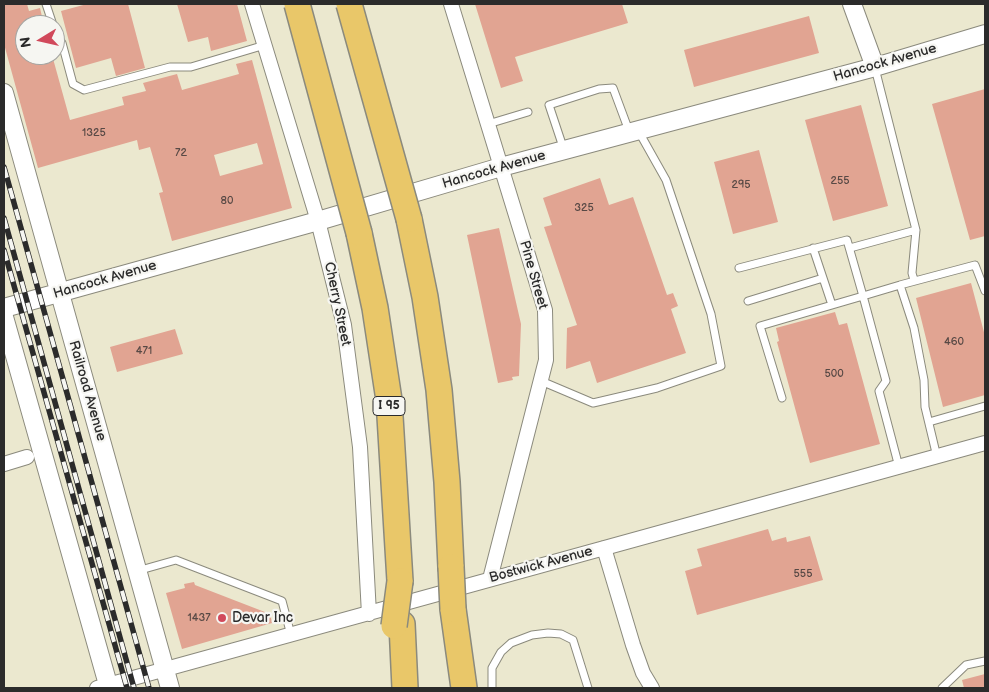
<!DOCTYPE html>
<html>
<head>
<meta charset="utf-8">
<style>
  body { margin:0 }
  #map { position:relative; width:989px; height:692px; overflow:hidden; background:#ebe8cf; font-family:"Balsamiq Sans",sans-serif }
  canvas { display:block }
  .frame { position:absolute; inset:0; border:5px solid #2b2b2b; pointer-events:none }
  .north { position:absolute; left:15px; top:15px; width:50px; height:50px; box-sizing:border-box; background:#f6f6f2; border:1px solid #a5a5a2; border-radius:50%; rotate:261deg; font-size:14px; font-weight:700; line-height:20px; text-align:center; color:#2b2b2b }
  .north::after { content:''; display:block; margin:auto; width:18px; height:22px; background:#d1495b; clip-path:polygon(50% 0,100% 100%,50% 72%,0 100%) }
</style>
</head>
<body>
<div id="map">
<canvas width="989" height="692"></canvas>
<div class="frame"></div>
<div class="north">N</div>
</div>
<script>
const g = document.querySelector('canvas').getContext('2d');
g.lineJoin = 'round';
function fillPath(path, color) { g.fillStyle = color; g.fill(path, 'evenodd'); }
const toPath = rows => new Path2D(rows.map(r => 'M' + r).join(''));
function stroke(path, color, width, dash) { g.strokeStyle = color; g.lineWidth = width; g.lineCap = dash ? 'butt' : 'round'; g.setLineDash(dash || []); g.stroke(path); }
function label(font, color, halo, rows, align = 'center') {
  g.font = font + ' "Balsamiq Sans",sans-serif'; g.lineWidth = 4.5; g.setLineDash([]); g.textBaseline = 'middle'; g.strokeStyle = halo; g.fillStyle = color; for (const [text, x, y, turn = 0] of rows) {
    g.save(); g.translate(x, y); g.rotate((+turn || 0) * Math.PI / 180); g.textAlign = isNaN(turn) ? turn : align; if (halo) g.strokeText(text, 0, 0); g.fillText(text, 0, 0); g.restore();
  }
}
const building = toPath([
  [4,4,27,4,29,11,40,8,44,25,25,25,25,55,52,55,70,120,124,105,122,97,146,91,143,83,177,74,182,90,239,74,236,64,252,60,292,208,172,241,159,193,163,192,150,147,139,150,137,140,38,168,4,44],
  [257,143,263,164,220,176,214,155],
  [87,4,128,4,145,68,116,76,111,58,76,68,61,11],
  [177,4,237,4,247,41,211,51,208,37,188,42],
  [475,4,622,4,628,23,515,57,523,81,501,88],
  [809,16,819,53,694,87,684,50],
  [985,89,985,236,970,240,932,104],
  [861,105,888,206,833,221,805,120],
  [759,150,778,222,733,234,714,162],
  [600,178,609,205,633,197,667,295,673,293,678,306,671,309,686,353,597,383,590,361,566,369,567,328,577,325,544,227,552,225,543,198],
  [499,228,521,324,519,376,512,377,513,380,498,383,467,235],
  [971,283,985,336,985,395,943,407,916,298],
  [835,312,839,325,847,323,880,444,810,463,777,342,779,341,776,328],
  [175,329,183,354,117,372,110,347],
  [768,529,772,541,786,537,787,542,810,536,823,580,697,615,685,571,702,566,697,549],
  [194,582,195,585,270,614,272,623,182,649,166,593,185,588,184,584],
  [985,674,985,688,964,688,962,680]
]);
const service = toPath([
  [46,4,53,25],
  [55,33,62,43,73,84,84,90,170,67,191,67,265,45],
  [875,68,916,230,912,273,914,280],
  [488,124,528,112],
  [564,150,549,105,599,89,613,88,629,131],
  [813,248,832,305],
  [850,248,916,230],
  [739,268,847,240,863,296,760,326,782,398],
  [748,301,823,278],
  [541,381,593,403,657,388,721,366,711,314,666,180,639,132],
  [929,422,985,406],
  [937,457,925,407,924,380,914,328,900,285,975,265,985,291],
  [899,467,879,391,886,381,863,296,900,285],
  [137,571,176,560,282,601,291,635],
  [492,688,492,668,501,652,511,643,532,635,548,633,561,634,573,640,588,688],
  [942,688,966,665,985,661]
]);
const minor = toPath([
  [252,4,318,221,344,325,360,447,369,614],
  [451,4,545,310,546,360,490,579],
  [4,464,27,457],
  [604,548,633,645,643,673,652,688],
  [97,688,985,443]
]);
const tertiary = toPath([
  [852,4,875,67],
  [4,93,170,688],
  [4,308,318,221,501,167,875,67,985,34],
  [4,317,109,688]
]);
const motorway = toPath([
  [409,219,425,297,439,390,447,482,451,567],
  [359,233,375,308,389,400,400,581],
  [453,609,464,688],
  [402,624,405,688]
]);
const rail = toPath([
  [4,167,149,688],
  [4,218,134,688],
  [4,250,127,688]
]);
const motorwayBridge = toPath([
  [297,4,359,233],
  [349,4,409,219],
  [451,567,453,609],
  [394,626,400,581]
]);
const markers = [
  [222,618,5,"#d1495b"]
];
const numberNames = [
  ["1325",94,133],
  ["72",181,153],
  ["255",840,181],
  ["295",741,185],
  ["80",227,201],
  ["325",584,208],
  ["460",954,342],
  ["471",144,351],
  ["500",834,374],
  ["555",803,574],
  ["1437",199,618]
];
const shields = [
  [389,406,32]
];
const shieldNames = [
  ["I 95",389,406]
];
const streetNames = [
  ["Hancock Avenue",885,63,-16],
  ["Hancock Avenue",494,170,-16],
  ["Pine Street",533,275,74],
  ["Hancock Avenue",105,280,-16],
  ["Cherry Street",337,304,78],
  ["Railroad Avenue",87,391,74],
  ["Bostwick Avenue",541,565,-15]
];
const poiNames = [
  ["Devar Inc",232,618]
];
fillPath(building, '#e1a492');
stroke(service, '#8b8a7d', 9);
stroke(minor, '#8b8a7d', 16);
stroke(tertiary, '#8b8a7d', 20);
stroke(motorway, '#8b8a7d', 28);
stroke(service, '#fff', 7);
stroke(minor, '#fff', 14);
stroke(tertiary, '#fff', 18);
stroke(motorway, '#e9c769', 25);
stroke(rail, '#2b2b2b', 5.5);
stroke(rail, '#f6f6f2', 4, [11]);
stroke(motorwayBridge, '#8b8a7d', 28, []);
stroke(motorwayBridge, '#e9c769', 25);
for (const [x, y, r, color] of markers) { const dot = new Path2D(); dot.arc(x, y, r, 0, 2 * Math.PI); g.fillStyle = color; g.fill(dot); stroke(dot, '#f6f6f2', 2); }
label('11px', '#584945', null, numberNames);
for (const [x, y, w] of shields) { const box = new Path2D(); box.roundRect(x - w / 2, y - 9.5, w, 19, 4); g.fillStyle = '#f6f6f2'; g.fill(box); stroke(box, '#2b2b2b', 1); }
label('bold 12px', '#2b2b2b', null, shieldNames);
label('14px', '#2b2b2b', '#f6f6f2', streetNames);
label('14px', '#2b2b2b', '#f6f6f2', poiNames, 'left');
</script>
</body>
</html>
